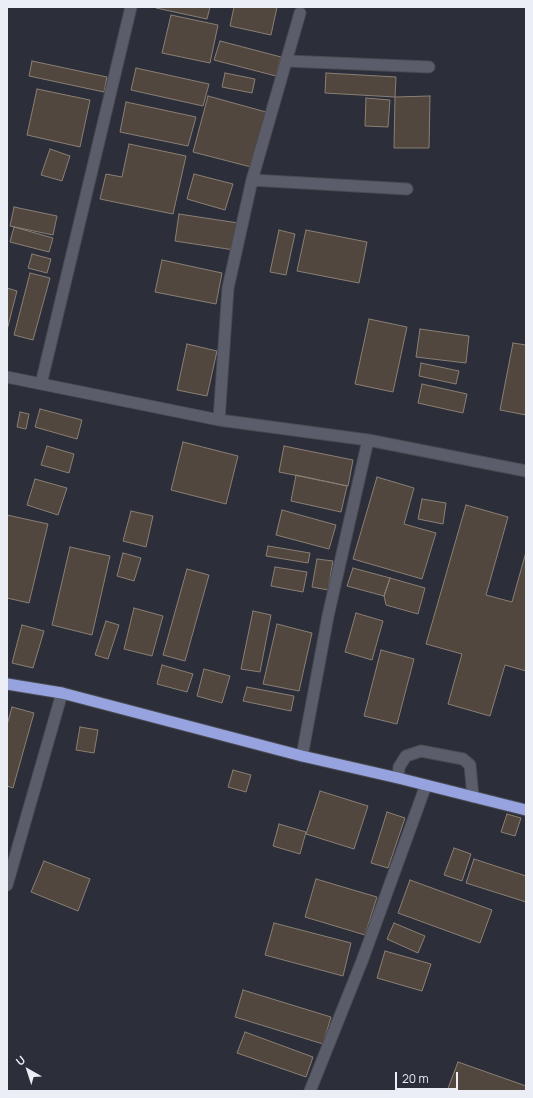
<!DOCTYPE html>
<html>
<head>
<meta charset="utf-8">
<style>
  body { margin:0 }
  #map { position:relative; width:533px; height:1098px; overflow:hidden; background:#2c2f39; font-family:Manrope,sans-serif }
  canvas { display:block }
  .frame { position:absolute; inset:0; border:8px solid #eceef5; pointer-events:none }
  .north { position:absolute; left:8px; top:1050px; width:40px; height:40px; -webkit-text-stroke:3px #2c2f39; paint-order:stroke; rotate:321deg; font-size:11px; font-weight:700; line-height:16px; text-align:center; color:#eceef5 }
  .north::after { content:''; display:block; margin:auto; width:14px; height:18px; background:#eceef5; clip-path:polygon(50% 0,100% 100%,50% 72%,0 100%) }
  .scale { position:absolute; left:395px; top:1072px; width:63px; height:18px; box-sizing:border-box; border:2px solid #eceef5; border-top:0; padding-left:5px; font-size:12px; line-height:14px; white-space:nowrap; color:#eceef5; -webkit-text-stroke:3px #2c2f39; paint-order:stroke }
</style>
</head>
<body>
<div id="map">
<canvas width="533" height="1098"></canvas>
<div class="frame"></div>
<div class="north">U</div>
<div class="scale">20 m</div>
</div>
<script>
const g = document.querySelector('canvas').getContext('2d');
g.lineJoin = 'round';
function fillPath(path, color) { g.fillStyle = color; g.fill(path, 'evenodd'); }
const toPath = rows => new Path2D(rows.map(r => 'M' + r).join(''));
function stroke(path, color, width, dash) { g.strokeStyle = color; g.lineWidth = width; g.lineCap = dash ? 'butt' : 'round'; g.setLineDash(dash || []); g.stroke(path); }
const building = toPath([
  [157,7,210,7,207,19,156,8,157,7],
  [234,7,277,7,271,35,230,26,234,7],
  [171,15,218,25,210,63,162,53,171,15],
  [220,41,281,57,276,76,214,60,220,41],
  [32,61,107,77,104,92,29,76,32,61],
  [136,68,209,84,203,106,131,90,136,68],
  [225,73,255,79,252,93,222,87,225,73],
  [326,73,396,77,395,97,325,93,326,73],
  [37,89,90,100,80,147,27,135,37,89],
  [208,96,266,112,251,167,193,152,208,96],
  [430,96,429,148,394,148,395,97,430,96],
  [366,98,390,100,388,127,365,126,366,98],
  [126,102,196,117,188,146,120,132,126,102],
  [129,144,186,156,173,214,100,199,106,174,122,177,129,144],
  [50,149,70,156,62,181,41,175,50,149],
  [194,174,233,184,225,210,187,199,194,174],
  [14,207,57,216,53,235,10,226,14,207],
  [179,214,238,223,234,250,175,241,179,214],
  [14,227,53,238,49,252,10,242,14,227],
  [279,230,295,234,286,275,270,272,279,230],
  [306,230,367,242,359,283,297,271,306,230],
  [32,254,51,259,47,273,28,268,32,254],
  [162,260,222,273,216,304,155,292,162,260],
  [30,273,50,278,33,340,14,335,30,273],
  [7,288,17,291,7,330,7,288],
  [369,319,407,327,393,392,355,384,369,319],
  [420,329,469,336,466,363,416,357,420,329],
  [513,343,526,345,526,415,500,410,513,343],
  [187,344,217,351,207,396,177,390,187,344],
  [421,363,459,371,456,384,419,376,421,363],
  [422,384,467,394,463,413,418,403,422,384],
  [40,409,82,420,77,439,35,427,40,409],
  [20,412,29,414,26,429,17,427,20,412],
  [183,442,238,456,226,504,171,490,183,442],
  [47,446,74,454,69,473,41,465,47,446],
  [284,446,353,460,348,486,279,472,284,446],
  [296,475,347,486,341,512,291,501,296,475],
  [377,477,414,488,404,524,436,533,422,579,353,559,377,477],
  [35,479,67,488,58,515,27,505,35,479],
  [422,499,446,503,443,524,418,519,422,499],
  [466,505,508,517,486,595,512,602,526,552,526,671,505,665,490,716,448,704,462,654,426,644,466,505],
  [282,510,336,525,329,549,276,535,282,510],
  [131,511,153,516,146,547,123,541,131,511],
  [7,515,48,524,29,603,7,598,7,515],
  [268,546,310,553,308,563,266,556,268,546],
  [70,547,110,556,92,635,52,625,70,547],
  [123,553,141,558,134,581,117,576,123,553],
  [317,559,333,561,328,590,312,587,317,559],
  [275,567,307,572,303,592,271,586,275,567],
  [353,568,390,578,384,596,347,586,353,568],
  [187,569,209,575,185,661,163,655,187,569],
  [390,578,425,588,418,614,386,605,384,596,390,578],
  [134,608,163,616,152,656,124,649,134,608],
  [253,611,271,615,260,672,241,669,253,611],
  [356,613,383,621,372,660,345,652,356,613],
  [106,621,119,625,108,659,95,655,106,621],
  [277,624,312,633,299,691,263,684,277,624],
  [22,625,44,631,33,668,12,663,22,625],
  [381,650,414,659,397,724,364,716,381,650],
  [162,665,193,674,187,692,157,684,162,665],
  [204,669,230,676,222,703,197,696,204,669],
  [247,687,294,696,291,711,243,701,247,687],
  [12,707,34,713,13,788,7,786,7,725,12,707],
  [80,727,98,730,94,753,76,750,80,727],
  [233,770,251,775,246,792,228,787,233,770],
  [320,791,368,806,354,849,306,834,320,791],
  [387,812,405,818,388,868,371,863,387,812],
  [507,814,521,818,515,836,501,832,507,814],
  [279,824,306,832,300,854,273,846,279,824],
  [454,848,471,854,462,881,444,875,454,848],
  [474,859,526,876,526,902,466,883,474,859],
  [44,861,90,879,78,911,31,892,44,861],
  [316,879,377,897,365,935,305,917,316,879],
  [410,880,492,910,480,943,398,913,410,880],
  [274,923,351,943,343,976,265,955,274,923],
  [394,923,425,936,418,953,387,939,394,923],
  [385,951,431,964,422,991,377,978,385,951],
  [243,990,331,1017,323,1044,235,1017,243,990],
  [245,1032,313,1057,306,1077,237,1053,245,1032],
  [458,1062,526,1086,526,1091,447,1091,458,1062]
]);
const service = toPath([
  [287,61,429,67],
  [398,778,399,767,406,756,421,751,463,759,470,765,473,797]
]);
const minor = toPath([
  [252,180,407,189],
  [7,377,219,420,368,440,526,471],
  [41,384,131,7],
  [219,420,228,288,252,180,300,13],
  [302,756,328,616,368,440],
  [7,885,62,693],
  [310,1091,362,961,426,785]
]);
const trunk = toPath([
  [7,684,62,693,302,756,398,778,526,810]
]);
fillPath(building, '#51473e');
stroke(building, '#8a7f75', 1);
stroke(service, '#494b53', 13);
stroke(minor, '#494b53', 13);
stroke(trunk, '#494b53', 13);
stroke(service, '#5b5e6a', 11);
stroke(minor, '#5b5e6a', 11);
stroke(trunk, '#96a3df', 11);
</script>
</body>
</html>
